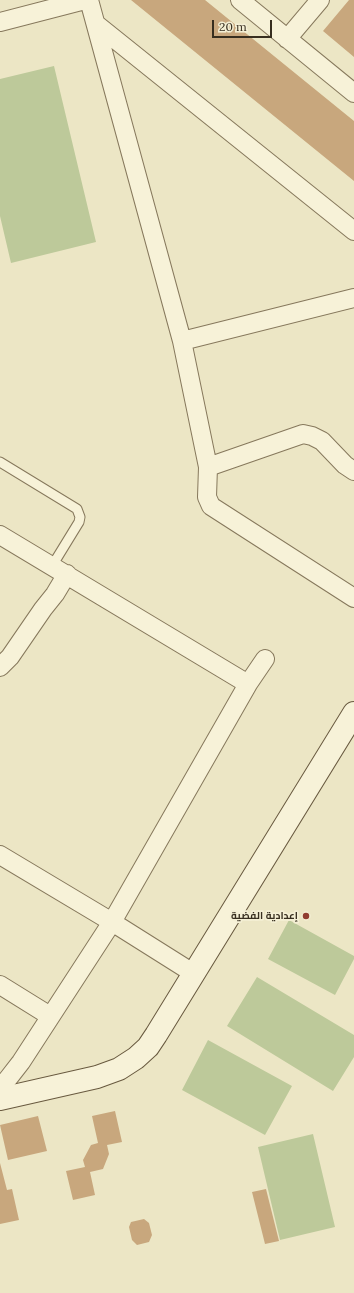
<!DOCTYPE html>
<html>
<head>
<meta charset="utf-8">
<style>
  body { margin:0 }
  #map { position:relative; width:354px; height:1293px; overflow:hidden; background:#ece6c5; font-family:Lora,serif }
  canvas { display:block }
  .scale { position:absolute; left:212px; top:20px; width:60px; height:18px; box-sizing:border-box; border:2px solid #372e1f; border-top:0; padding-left:5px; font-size:12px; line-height:14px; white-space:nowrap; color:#372e1f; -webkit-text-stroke:3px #f4efd4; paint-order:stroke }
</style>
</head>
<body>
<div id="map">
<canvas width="354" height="1293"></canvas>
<div class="scale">20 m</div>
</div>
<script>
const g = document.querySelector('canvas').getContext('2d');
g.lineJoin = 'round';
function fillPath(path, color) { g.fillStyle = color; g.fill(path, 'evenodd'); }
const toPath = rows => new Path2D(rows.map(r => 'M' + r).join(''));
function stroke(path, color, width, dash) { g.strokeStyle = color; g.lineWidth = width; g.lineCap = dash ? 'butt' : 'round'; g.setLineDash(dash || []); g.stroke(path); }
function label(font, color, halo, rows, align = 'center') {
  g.font = font + ' Lora,Cairo,serif'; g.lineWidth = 3.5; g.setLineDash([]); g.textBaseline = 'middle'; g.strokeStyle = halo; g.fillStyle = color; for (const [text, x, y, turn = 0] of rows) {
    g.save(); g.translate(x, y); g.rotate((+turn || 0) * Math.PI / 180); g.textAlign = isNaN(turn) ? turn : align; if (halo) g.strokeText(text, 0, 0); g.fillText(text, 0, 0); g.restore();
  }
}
const green = toPath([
  [54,66,96,242,11,263,0,216,0,79],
  [289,920,354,956,354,959,335,995,268,959],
  [257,977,354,1035,354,1057,333,1091,227,1026],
  [208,1040,292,1086,265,1135,182,1090],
  [313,1134,335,1227,280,1240,258,1147]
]);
const building = toPath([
  [131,0,205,0,354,121,354,181],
  [349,0,354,0,354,57,323,31],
  [115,1111,122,1142,107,1145,109,1154,103,1169,90,1172,95,1195,73,1200,66,1171,85,1167,83,1160,91,1145,98,1143,92,1116],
  [38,1116,47,1151,8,1160,0,1125],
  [0,1163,7,1190,12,1189,19,1220,0,1224],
  [266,1189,279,1241,265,1244,252,1192],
  [144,1219,149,1223,152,1235,149,1242,137,1245,132,1240,129,1227,131,1222]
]);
const lane = toPath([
  [0,462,77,509,80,517,79,522,52,566]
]);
const street = toPath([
  [89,0,182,341,208,467,207,497,211,506,354,598],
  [240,0,354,93],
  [0,22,85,0],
  [96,24,354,231],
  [287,39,320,0],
  [182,341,354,298],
  [208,467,303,434,312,436,322,441,345,465,354,471],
  [0,535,248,684],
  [0,667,10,657,43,609,55,594,67,574],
  [0,855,112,922,193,973],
  [0,985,50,1016],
  [0,1089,21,1062,112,922,248,684,265,659]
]);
const secondary = toPath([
  [0,1099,97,1077,119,1069,136,1058,148,1047,156,1035,354,713]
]);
const markers = [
  [306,916,4,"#913d30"]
];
const poiNames = [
  ["إعدادية الفضية",298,916]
];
fillPath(green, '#bdc99a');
fillPath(building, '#c8a77d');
stroke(lane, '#86785c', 11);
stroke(street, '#86785c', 20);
stroke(secondary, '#68593f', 24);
stroke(lane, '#f7f2d8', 9);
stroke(street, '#f7f2d8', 18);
stroke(secondary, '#f7f2d8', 22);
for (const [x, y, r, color] of markers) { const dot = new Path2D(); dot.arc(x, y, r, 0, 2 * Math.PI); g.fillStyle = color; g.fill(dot); stroke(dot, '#f4efd4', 1.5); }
label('bold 10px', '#372e1f', '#f4efd4', poiNames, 'right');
</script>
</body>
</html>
